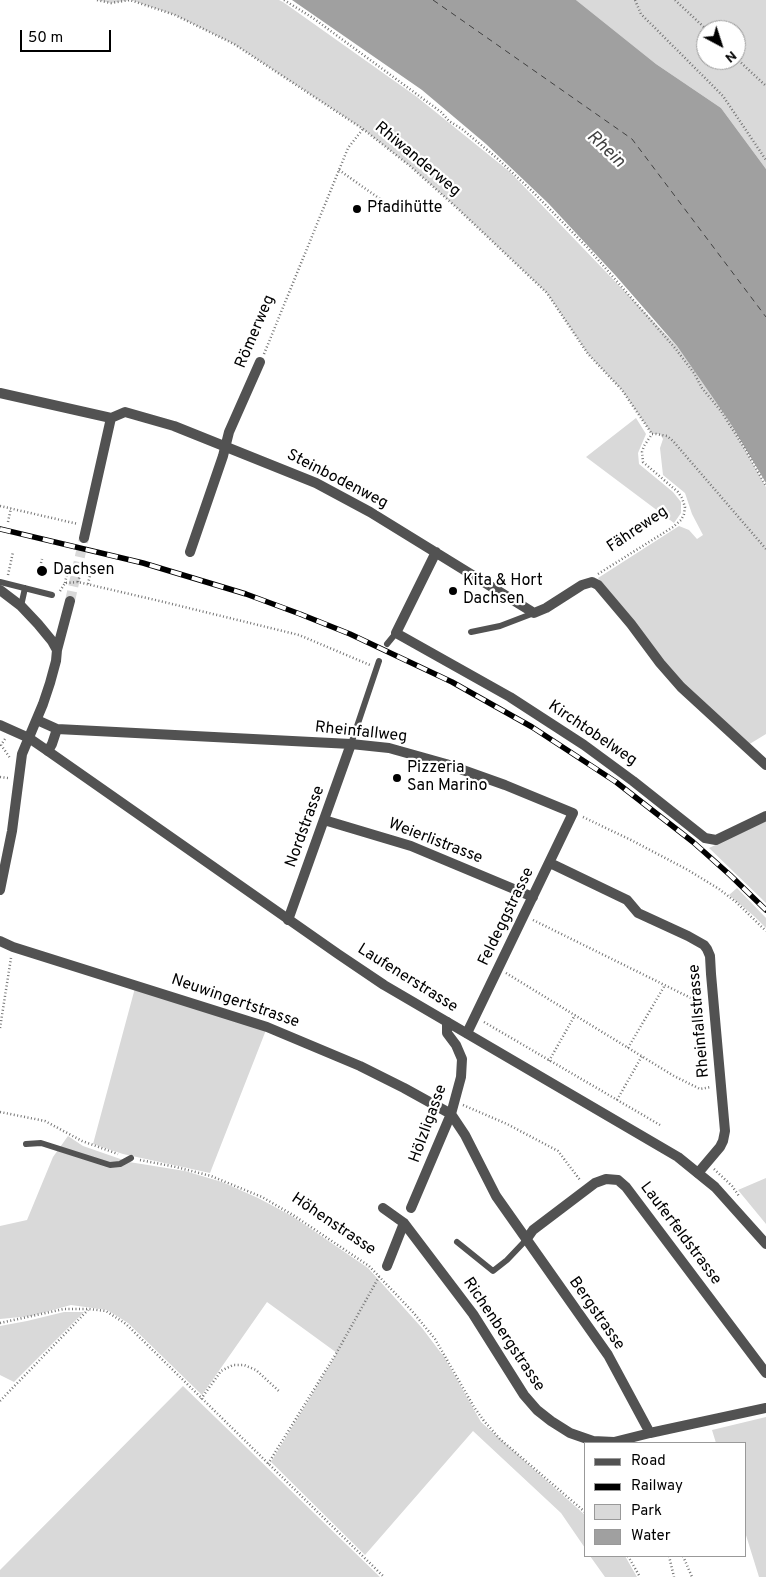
<!DOCTYPE html>
<html>
<head>
<meta charset="utf-8">
<style>
  body { margin:0 }
  #map { position:relative; width:766px; height:1577px; overflow:hidden; background:#fff; font-family:Overpass,sans-serif }
  canvas { display:block }
  .legend { position:absolute; left:584px; top:1442px; width:162px; height:115px; box-sizing:border-box; background:#fff; border:1px solid #999; margin:0; padding:6px 9px; list-style:none; font-size:15px; color:#000 }
  .legend li { display:flex; align-items:center; gap:10px; height:25px }
  .legend b { width:25px; border:1px solid #999 }
  .north { position:absolute; left:696px; top:20px; width:50px; height:50px; box-sizing:border-box; background:#fff; border:1px solid #999; border-radius:50%; rotate:140deg; font-size:14px; font-weight:700; line-height:20px; text-align:center; color:#000 }
  .north::after { content:''; display:block; margin:auto; width:18px; height:22px; background:#000; clip-path:polygon(50% 0,100% 100%,50% 72%,0 100%) }
  .scale { position:absolute; left:20px; top:30px; width:91px; height:22px; box-sizing:border-box; border:2px solid #000; border-top:0; padding-left:6px; font-size:15px; line-height:18px; white-space:nowrap; color:#000; -webkit-text-stroke:4px #fff; paint-order:stroke }
</style>
</head>
<body>
<div id="map">
<canvas width="766" height="1577"></canvas>
<ul class="legend">
<li><b style="height:6px;background:#525252"></b>Road</li>
<li><b style="height:6px;background:#000"></b>Railway</li>
<li><b style="height:14px;background:#d9d9d9"></b>Park</li>
<li><b style="height:14px;background:#a0a0a0"></b>Water</li>
</ul>
<div class="north">N</div>
<div class="scale">50 m</div>
</div>
<script>
const g = document.querySelector('canvas').getContext('2d');
g.lineJoin = 'round';
function fillPath(path, color) { g.fillStyle = color; g.fill(path, 'evenodd'); }
const toPath = rows => new Path2D(rows.map(r => 'M' + r).join(''));
function stroke(path, color, width, dash) { g.strokeStyle = color; g.lineWidth = width; g.lineCap = dash ? 'butt' : 'round'; g.setLineDash(dash || []); g.stroke(path); }
function label(font, color, halo, rows, align = 'center') {
  g.font = font + ' Overpass,sans-serif'; g.lineWidth = 4.5; g.setLineDash([]); g.textBaseline = 'middle'; g.strokeStyle = halo; g.fillStyle = color; for (const [text, x, y, turn = 0] of rows) {
    g.save(); g.translate(x, y); g.rotate((+turn || 0) * Math.PI / 180); g.textAlign = isNaN(turn) ? turn : align; if (halo) g.strokeText(text, 0, 0); g.fillText(text, 0, 0); g.restore();
  }
}
const green = toPath([
  [97,0,279,0,283,2,417,97,510,172,677,346,729,421,766,487,766,734,748,745,683,686,598,578,679,526,689,530,697,539,703,535,692,514,685,493,663,475,660,448,663,439,660,434,652,434,622,390,588,354,547,293,456,207,410,166,363,129,234,44,175,15,131,0,111,3],
  [576,0,766,0,766,169,721,108,656,64],
  [706,30,736,30,736,60,706,60],
  [636,418,646,434,638,453,639,464,673,492,681,502,681,513,674,523,586,457],
  [766,821,766,903,709,848],
  [737,888,766,918,766,928,755,917,729,895],
  [135,988,266,1030,210,1173,123,1154,93,1144],
  [68,1136,83,1146,129,1162,185,1171,222,1182,258,1198,292,1216,368,1268,422,1328,444,1357,481,1422,585,1515,585,1548,561,1513,473,1431,365,1555,271,1462,337,1353,267,1302,202,1395,128,1323,107,1310,71,1305,31,1316,0,1319,0,1226,27,1220,53,1157],
  [766,1178,766,1224,738,1190],
  [64,1312,84,1312,14,1382,0,1375,0,1326,27,1321],
  [183,1386,380,1577,0,1577,0,1570],
  [766,1417,766,1577,759,1577,745,1532,745,1443,716,1443,712,1430],
  [590,1556,625,1556,637,1577,605,1577]
]);
const water = toPath([
  [292,0,576,0,656,64,721,108,766,169,766,483,729,421,677,346,616,276,548,203,486,144,422,90]
]);
const ferry = toPath([
  [433,0,632,139,766,317]
]);
const minorTunnel = toPath([
  [70,601,84,538]
]);
const path = toPath([
  [97,0,111,3,130,0,175,15,234,44,363,129,410,166,456,207,547,293,588,354,622,390,652,434],
  [284,0,313,18,441,112,449,121,462,129,498,159,533,192,587,247,675,348,694,373,702,388,721,411,745,449,766,486],
  [635,0,641,14,723,96,766,160],
  [675,0,707,30],
  [736,58,766,86],
  [339,170,380,199],
  [264,354,348,148,363,129],
  [652,434,656,434,667,436,673,441,766,549],
  [0,506,78,524],
  [8,522,11,508],
  [41,563,42,559],
  [598,574,673,527,681,520,684,514,685,507,682,498,678,492,643,462,642,452,644,446,652,434],
  [8,575,13,552],
  [78,582,82,568],
  [65,583,69,565],
  [88,584,91,571],
  [60,591,65,583,78,582,164,602,299,635,370,665],
  [5,739,1,745,10,758],
  [0,777,8,778],
  [583,817,631,840,688,870,719,889,736,902,766,931],
  [533,920,703,1004],
  [506,973,674,1076,700,1089,711,1087],
  [484,1022,660,1125],
  [0,1028,11,958],
  [628,1048,665,985],
  [549,1061,575,1015],
  [617,1100,642,1056],
  [463,1105,507,1124,558,1151,580,1180],
  [0,1112,45,1121,82,1141,118,1154],
  [140,1160,176,1167,211,1176,262,1197,293,1215,369,1266,412,1311,435,1339,474,1407,484,1421,500,1439,585,1512],
  [714,1169,732,1186,739,1196],
  [0,1323,64,1309,89,1309,106,1311,126,1324,384,1577],
  [201,1399,221,1371,233,1365,244,1365,256,1370,280,1392],
  [0,1401,88,1310],
  [268,1464,337,1352,380,1275],
  [628,1556,640,1577],
  [669,1556,674,1577],
  [683,1556,692,1577]
]);
const service = toPath([
  [0,582,52,595],
  [21,606,25,588],
  [471,632,500,626,534,613],
  [387,644,396,633],
  [351,744,379,661],
  [26,1144,41,1143,110,1165,120,1164,131,1158],
  [457,1242,493,1271,507,1260,526,1240]
]);
const minor = toPath([
  [0,393,111,418],
  [111,418,125,412,174,426,316,483,370,512,534,613,546,608,582,585,592,582,598,585,631,624,660,663,681,687,766,765],
  [84,538,111,418],
  [190,552,223,456,229,432,260,362],
  [436,552,396,633,510,697,584,745,633,781,705,838,716,840,766,816],
  [0,590,21,606,38,624,52,641,57,650,56,661,50,683,43,704,22,754,12,831,0,890],
  [57,650,70,601],
  [37,720,57,729,52,744,48,751],
  [57,729,351,744,389,748,446,764,505,785,573,813,467,1033],
  [324,820,411,846,533,897],
  [550,863,627,900,638,913,688,936,704,945,707,949,710,956,711,974,725,1131,723,1141,720,1147,698,1173],
  [288,920,351,744],
  [0,941,13,947,267,1027,360,1066,404,1088,451,1114,465,1135,496,1196,608,1355,650,1433,766,1408],
  [383,1208,404,1223,473,1314,524,1395,537,1410,551,1421,570,1433,593,1441,614,1442,650,1433],
  [411,1208,451,1114,461,1077,462,1059,456,1045,447,1033,447,1022],
  [526,1240,533,1230,595,1183,606,1179,618,1180,626,1187,766,1373],
  [387,1266,404,1223]
]);
const tertiary = toPath([
  [0,725,29,738,45,749,338,954,384,985,678,1157,715,1187,766,1244]
]);
const rail = toPath([
  [0,529,143,563,246,594,300,614,350,634,452,682,532,727,616,782,693,842,730,875,766,910]
]);
const markers = [
  [357,209,5,"#000"],
  [42,571,6,"#000"],
  [453,591,5,"#000"],
  [397,778,5,"#000"]
];
const streetNames = [
  ["Rhiwanderweg",417,160,40],
  ["Römerweg",256,332,-67],
  ["Steinbodenweg",337,480,27],
  ["Fähreweg",638,530,-34],
  ["Rheinfallweg",361,733,6],
  ["Kirchtobelweg",592,734,34],
  ["Nordstrasse",306,827,-70],
  ["Weierlistrasse",435,842,21],
  ["Feldeggstrasse",507,917,-64],
  ["Laufenerstrasse",407,979,32],
  ["Neuwingertstrasse",235,1002,19],
  ["Rheinfallstrasse",700,1021,-95],
  ["Hölzligasse",429,1124,-70],
  ["Höhenstrasse",333,1225,34],
  ["Lauferfeldstrasse",680,1234,53],
  ["Bergstrasse",596,1314,55],
  ["Richenbergstrasse",503,1335,56]
];
const poiNames = [
  ["Pfadihütte",367,209],
  ["Dachsen",53,571],
  ["Kita & Hort",463,582],
  ["Dachsen",463,600],
  ["Pizzeria",407,769],
  ["San Marino",407,787]
];
const waterNames = [
  ["Rhein",605,150,43]
];
fillPath(green, '#d9d9d9');
fillPath(water, '#a0a0a0');
stroke(ferry, '#414141', 1, [6, 5]);
stroke(minorTunnel, '#d9d9d9', 10, [10, 5]);
stroke(path, '#747474', 2.5, [1, 2.5]);
stroke(service, '#525252', 6);
stroke(minor, '#525252', 10);
stroke(tertiary, '#525252', 10);
stroke(rail, '#000', 5.5);
stroke(rail, '#fff', 4, [11]);
for (const [x, y, r, color] of markers) { const dot = new Path2D(); dot.arc(x, y, r, 0, 2 * Math.PI); g.fillStyle = color; g.fill(dot); stroke(dot, '#fff', 2); }
label('16px', '#000', '#fff', streetNames);
label('16px', '#000', '#fff', poiNames, 'left');
label('italic 18px', '#414141', '#fff', waterNames);
</script>
</body>
</html>
